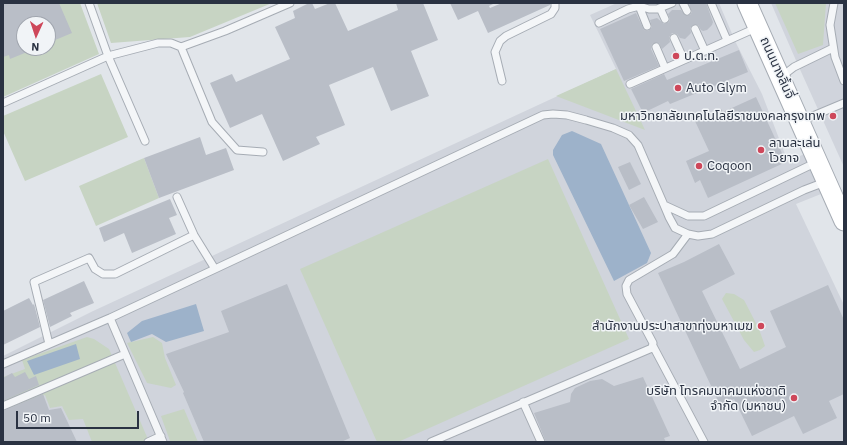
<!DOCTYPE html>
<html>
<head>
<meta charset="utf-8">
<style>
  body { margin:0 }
  #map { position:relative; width:847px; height:445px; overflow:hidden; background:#e1e5ea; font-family:"IBM Plex Sans",sans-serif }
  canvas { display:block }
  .frame { position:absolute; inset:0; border:4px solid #2a3242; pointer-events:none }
  .north { position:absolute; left:16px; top:16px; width:40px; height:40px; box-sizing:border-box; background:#f1f4f7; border:1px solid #a1a6af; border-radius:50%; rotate:183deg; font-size:11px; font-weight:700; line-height:16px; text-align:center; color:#2a3242 }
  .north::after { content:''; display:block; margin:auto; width:14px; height:18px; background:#ce475a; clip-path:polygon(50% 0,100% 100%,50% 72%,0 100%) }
  .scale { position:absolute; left:16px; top:411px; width:123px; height:18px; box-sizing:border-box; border:2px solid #2a3242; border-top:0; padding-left:5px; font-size:12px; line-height:14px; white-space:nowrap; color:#2a3242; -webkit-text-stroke:3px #f1f4f7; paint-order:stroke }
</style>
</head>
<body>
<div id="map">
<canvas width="847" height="445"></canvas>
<div class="frame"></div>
<div class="north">N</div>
<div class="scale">50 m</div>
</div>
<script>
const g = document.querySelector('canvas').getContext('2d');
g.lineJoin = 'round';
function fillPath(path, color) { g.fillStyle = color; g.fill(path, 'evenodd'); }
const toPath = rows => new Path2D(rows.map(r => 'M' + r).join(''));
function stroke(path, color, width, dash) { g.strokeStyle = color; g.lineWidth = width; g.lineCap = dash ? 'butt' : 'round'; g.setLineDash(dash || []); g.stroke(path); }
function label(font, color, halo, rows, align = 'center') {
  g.font = font + ' "IBM Plex Sans","Noto Sans Thai",sans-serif'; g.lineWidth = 3; g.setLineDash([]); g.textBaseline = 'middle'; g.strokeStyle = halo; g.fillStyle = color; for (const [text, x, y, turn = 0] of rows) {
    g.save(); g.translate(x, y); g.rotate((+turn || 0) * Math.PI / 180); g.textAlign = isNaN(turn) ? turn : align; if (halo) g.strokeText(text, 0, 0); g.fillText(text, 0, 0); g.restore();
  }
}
const built = toPath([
  [617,3,719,3,736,43,762,94,788,162,804,154,821,194,796,204,844,305,844,442,3,442,3,356,91,312,616,69,590,15],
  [771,3,844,3,844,167,798,65]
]);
const green = toPath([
  [3,3,80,3,99,54,3,97],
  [24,24,48,24,48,48,24,48],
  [97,3,272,3,190,37,111,43],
  [775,3,826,3,823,45,798,54],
  [616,69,645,130,556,96],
  [101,74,128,137,25,181,3,131,3,116],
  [144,158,159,198,96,226,79,186],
  [548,159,629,339,398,442,377,442,300,269],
  [726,293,734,294,744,300,759,329,765,346,760,350,754,352,744,340,722,299],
  [87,337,94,339,109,349,147,437,146,442,92,442,83,419,69,420,62,406,50,408,45,395,3,410,3,377,25,369,22,360],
  [153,337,162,343,165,358,176,385,171,388,147,383,127,343],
  [184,409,198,442,171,442,170,441,161,416]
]);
const water = toPath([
  [572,131,601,144,651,253,647,263,614,281,553,155,553,150,562,135],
  [196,304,204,331,166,342,152,334,131,342,127,333,142,321],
  [76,344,80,359,34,375,27,361]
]);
const building = toPath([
  [3,3,59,3,72,33,48,43,48,24,24,24,24,48,37,48,10,59,9,55,3,57],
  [309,3,312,3,315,9,330,3,335,3,348,31,398,10,396,3,423,3,438,40,411,51,429,96,391,111,373,67,329,85,345,125,316,137,320,144,283,161,262,114,230,128,210,83,232,74,236,82,290,59,275,27,295,18,293,11],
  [450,3,495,3,489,6,490,8,502,3,550,3,550,5,488,33,478,11,458,20],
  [691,3,706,3,713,22,712,25,707,30,703,31,701,30,698,25,693,25,690,28,691,33,685,39,680,38,677,34,672,33,669,37,670,42,662,49,659,43,654,43,652,44,651,49,659,66,624,81,600,29,636,13,643,28,644,30,648,31,652,27,650,20,657,18,664,24,669,22,670,19,668,14,672,10,681,10,685,15,690,15,692,12,689,5],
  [739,50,748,72,670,104,668,101,643,113,631,89,664,74,667,80],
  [756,97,786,162,708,198,700,180,695,183,686,161,709,151,695,121,721,109,723,112],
  [200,137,206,155,226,148,234,170,159,198,144,158],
  [630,162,641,184,629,190,618,167],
  [644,197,658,222,643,229,629,205],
  [170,199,177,215,169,218,176,234,132,253,124,233,104,242,99,228],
  [719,244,735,274,702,291,740,369,786,347,770,311,828,285,844,320,844,394,829,401,837,418,803,434,794,416,752,436,734,399,720,405,658,273,684,262],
  [84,281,94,303,70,313,72,316,50,327,43,300],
  [287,284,350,438,341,442,204,442,183,393,184,392,166,354,229,332,221,311],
  [29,298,33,305,34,304,40,327,3,345,3,311],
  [25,372,29,379,36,376,39,385,3,401,3,378,12,373,15,377],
  [643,377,670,436,664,438,666,442,546,442,534,413,570,402,571,394,575,388,590,381,602,379,614,386],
  [43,394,49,410,61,408,77,442,3,442,3,411]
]);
const service = toPath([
  [89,3,108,56,145,141],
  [683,3,687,11],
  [711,3,727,40],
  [834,3,830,25,835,57,844,81],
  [639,6,647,26],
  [660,8,665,19],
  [599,23,628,9,639,6,649,9,657,9,672,3],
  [695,29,705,51],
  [674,38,684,60],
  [181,47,212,122,237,150,263,152],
  [656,47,665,68],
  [781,77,794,67,833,48],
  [502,81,495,52,500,41,506,36,551,14,555,8,555,3],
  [630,84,756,28],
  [3,103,108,56,158,43,171,43,181,47,225,31,290,3],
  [801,121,844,103],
  [177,197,194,235,215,269],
  [664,205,688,216,704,216,817,162],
  [110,318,163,442],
  [49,344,34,282,89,258,95,269,103,274,115,274,194,235],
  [653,346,704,442],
  [3,364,110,318,215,269,543,115,553,114,567,115,586,120,613,128,629,135,638,145,664,205,669,217,675,228,688,234,698,236,712,234,804,190,825,182],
  [523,402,541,442],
  [3,406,125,354],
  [148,442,161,436],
  [431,442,652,348,653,343,627,294,626,286,629,280,673,254,688,234]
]);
const secondary = toPath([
  [747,3,844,221]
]);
const markers = [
  [676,56,4,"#ce475a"],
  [678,88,4,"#ce475a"],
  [833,116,4,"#ce475a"],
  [761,150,4,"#ce475a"],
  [699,166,4,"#ce475a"],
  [761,326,4,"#ce475a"],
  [794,398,4,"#ce475a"]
];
const poiNames = [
  ["ป.ต.ท.",684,56],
  ["Auto Glym",686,88],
  ["มหาวิทยาลัยเทคโนโลยีราชมงคลกรุงเทพ",825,116,"right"],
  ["ลานละเล่น",769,143],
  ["โวยาจ",769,158],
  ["Coqoon",707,166],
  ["สำนักงานประปาสาขาทุ่งมหาเมฆ",753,326,"right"],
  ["บริษัท โทรคมนาคมแห่งชาติ",786,391,"right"],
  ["จํากัด (มหาชน)",786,406,"right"]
];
const streetNames = [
  ["ถนนนางลิ้นจี่",777,68,66]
];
fillPath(built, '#d0d4dc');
fillPath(green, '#c7d4c3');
fillPath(water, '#9db2ca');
fillPath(building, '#b9bec7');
stroke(service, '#a6acb4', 9);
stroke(secondary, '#a6acb4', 21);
stroke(service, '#f4f6f8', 7);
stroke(secondary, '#fff', 19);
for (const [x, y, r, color] of markers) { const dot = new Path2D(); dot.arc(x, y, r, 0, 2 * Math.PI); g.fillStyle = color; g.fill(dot); stroke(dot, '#f1f4f7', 1.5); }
label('13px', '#2a3242', '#f1f4f7', poiNames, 'left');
label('13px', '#2a3242', '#f1f4f7', streetNames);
</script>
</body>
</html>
